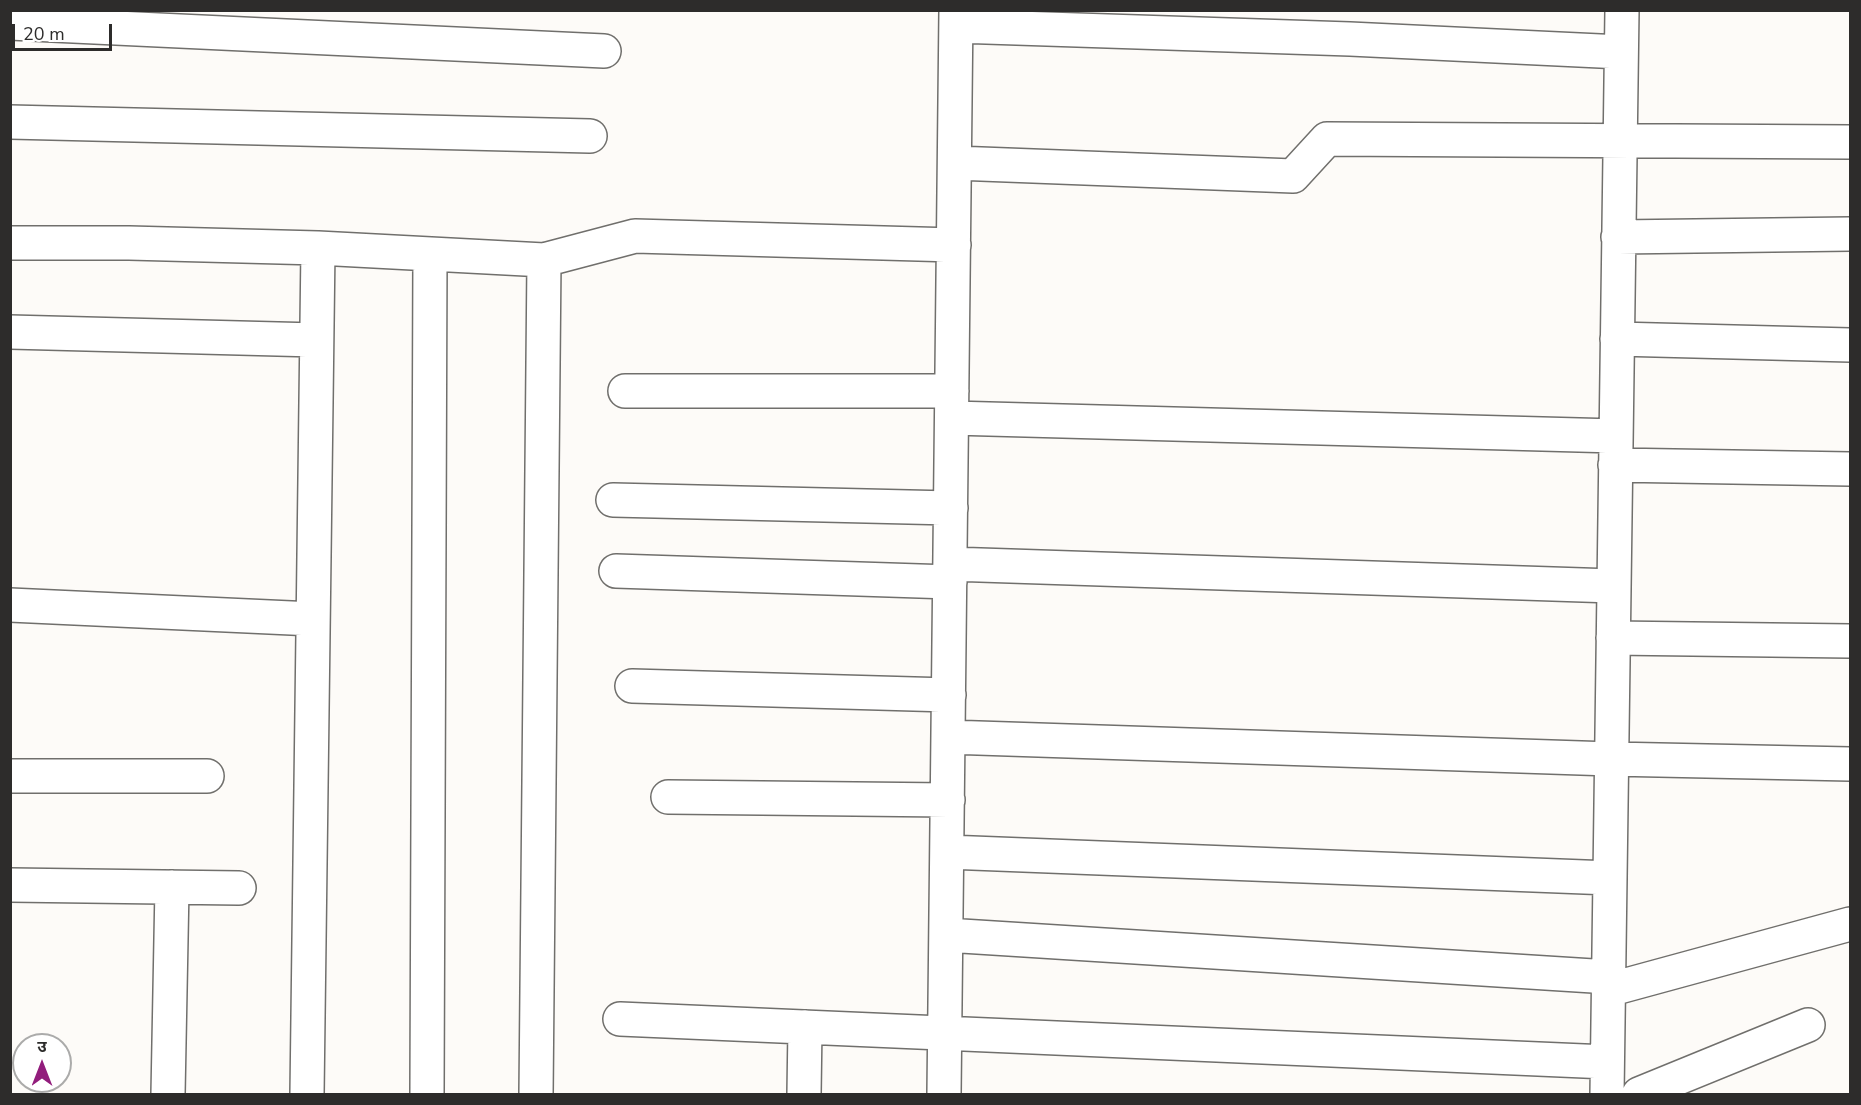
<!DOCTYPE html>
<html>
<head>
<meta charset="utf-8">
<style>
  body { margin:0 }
  #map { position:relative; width:1861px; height:1105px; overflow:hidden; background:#fdfbf8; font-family:"Nunito Sans","Noto Sans Devanagari",sans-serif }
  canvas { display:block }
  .frame { position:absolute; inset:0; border:12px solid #2d2c2b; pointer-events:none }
  .north { position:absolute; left:12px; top:1033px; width:60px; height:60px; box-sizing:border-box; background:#fff; border:2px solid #ababaa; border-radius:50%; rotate:0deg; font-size:16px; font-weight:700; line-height:24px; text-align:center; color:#2d2c2b }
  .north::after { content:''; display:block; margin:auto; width:21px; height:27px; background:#921d7c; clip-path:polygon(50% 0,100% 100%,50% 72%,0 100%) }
  .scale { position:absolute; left:12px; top:24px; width:100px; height:27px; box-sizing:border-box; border:3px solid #2d2c2b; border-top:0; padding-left:8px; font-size:18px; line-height:21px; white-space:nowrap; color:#2d2c2b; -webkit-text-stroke:4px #fff; paint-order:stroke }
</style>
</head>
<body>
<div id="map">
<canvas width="1861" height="1105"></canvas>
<div class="frame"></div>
<div class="north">उ</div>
<div class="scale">20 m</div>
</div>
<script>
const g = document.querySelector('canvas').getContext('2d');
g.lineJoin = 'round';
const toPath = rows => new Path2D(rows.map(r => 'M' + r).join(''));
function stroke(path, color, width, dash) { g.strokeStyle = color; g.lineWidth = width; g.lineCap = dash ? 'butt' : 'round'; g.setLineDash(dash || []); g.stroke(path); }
const street = toPath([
  [10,23,604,51],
  [956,26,1350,39,1621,52],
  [10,122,590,136],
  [955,163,1293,176,1327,139,1850,142],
  [1618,237,1850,234],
  [10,243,129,243,318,248,544,260,635,236,954,245],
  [10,332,316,340],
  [1617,339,1850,345],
  [625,391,952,391],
  [952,418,1616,436],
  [1615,465,1850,469],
  [613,500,951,508],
  [950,564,1613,586],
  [616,571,950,582],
  [10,605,313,619],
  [1613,638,1850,641],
  [632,686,949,695],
  [948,737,1611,759,1850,764],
  [10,776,207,776],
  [668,797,948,800],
  [947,852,1610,878],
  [10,885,239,888],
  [946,935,1609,977],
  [1608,990,1850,924],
  [620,1019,1607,1062],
  [168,1094,172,887],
  [307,1094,318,248],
  [427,1094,430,254],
  [536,1094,544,260],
  [804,1094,805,1027],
  [944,1094,956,10],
  [1607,1094,1622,10],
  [1639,1094,1808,1025]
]);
stroke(street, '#706f6c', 36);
stroke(street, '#fff', 33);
</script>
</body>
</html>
